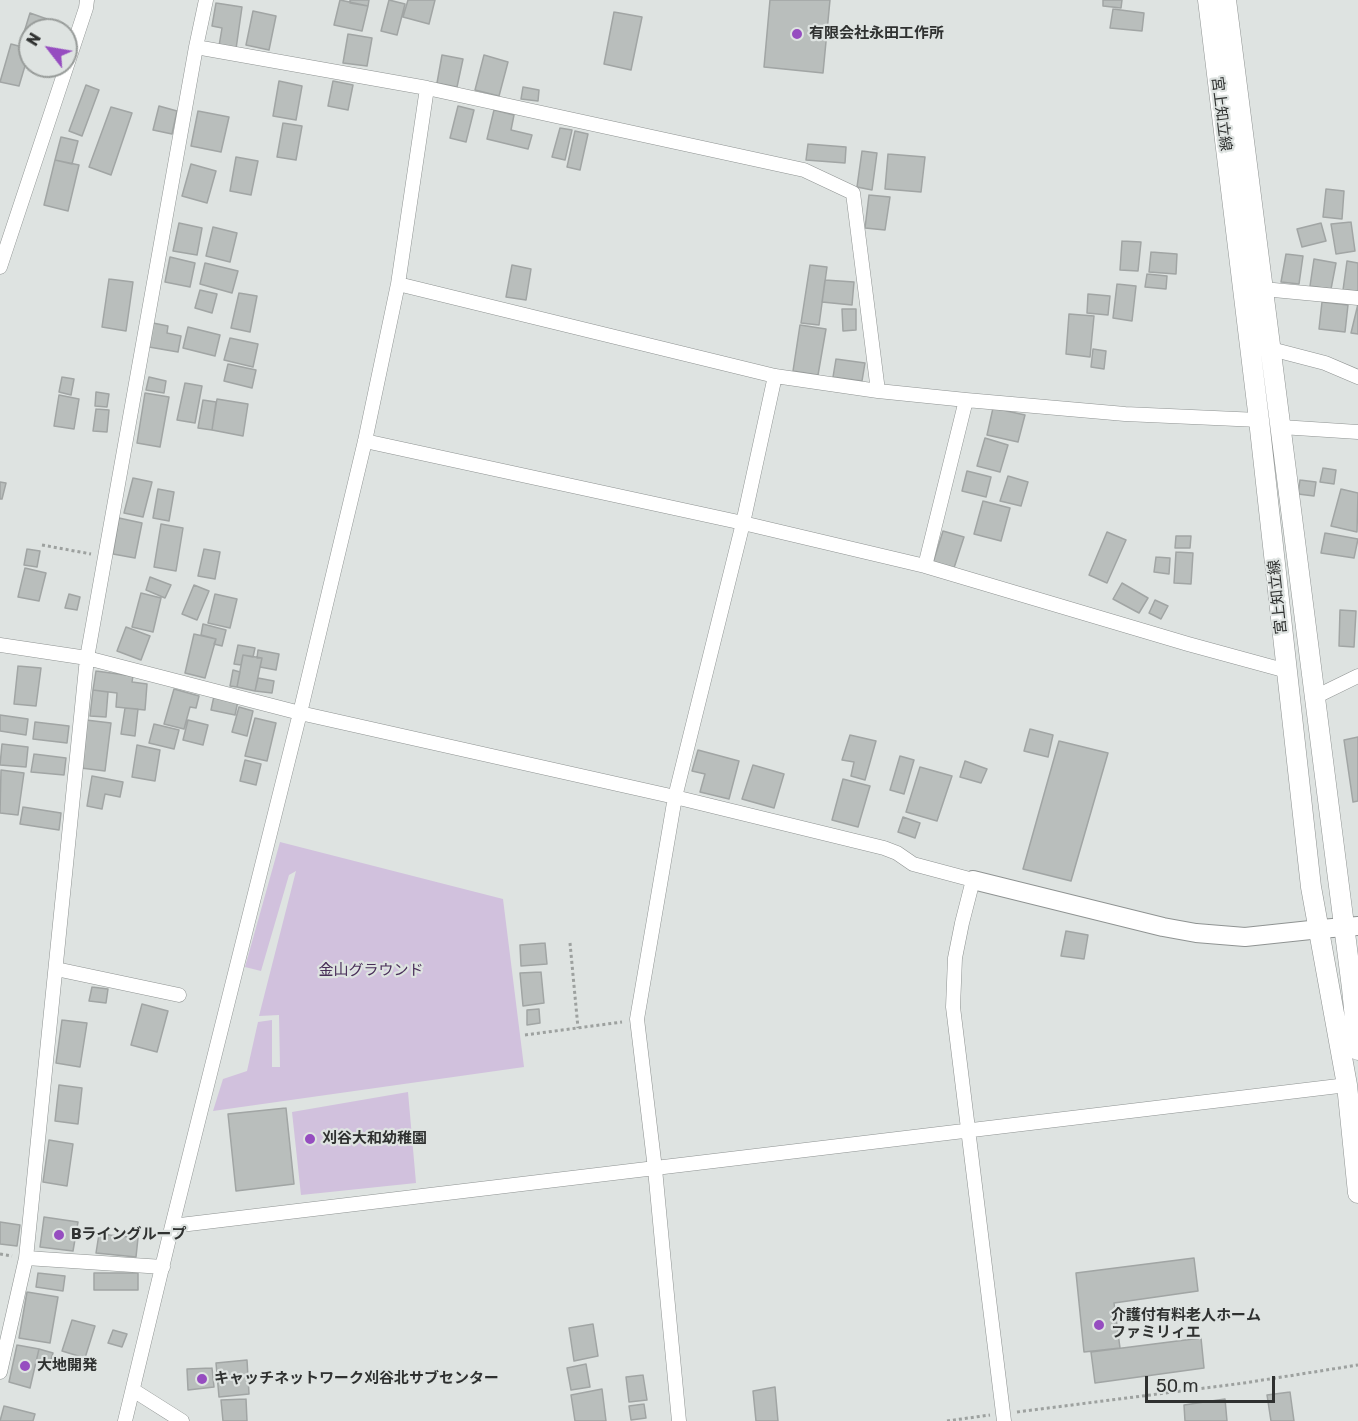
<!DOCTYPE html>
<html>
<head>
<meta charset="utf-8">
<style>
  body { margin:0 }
  #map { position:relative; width:1358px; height:1421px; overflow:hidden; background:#dee3e1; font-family:Rubik,sans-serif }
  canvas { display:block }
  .north { position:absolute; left:18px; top:18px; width:60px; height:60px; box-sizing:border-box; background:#dee3e1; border:2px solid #989c9a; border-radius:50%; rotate:301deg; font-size:16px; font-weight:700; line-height:24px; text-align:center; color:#2f3130 }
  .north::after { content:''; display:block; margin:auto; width:21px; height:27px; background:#964dc0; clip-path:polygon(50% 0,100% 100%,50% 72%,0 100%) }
  .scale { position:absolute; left:1145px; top:1376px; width:130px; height:27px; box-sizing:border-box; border:3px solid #2f3130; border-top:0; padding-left:8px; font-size:18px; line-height:21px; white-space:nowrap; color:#2f3130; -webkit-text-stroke:4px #dee3e1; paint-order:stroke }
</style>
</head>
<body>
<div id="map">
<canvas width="1358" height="1421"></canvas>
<div class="north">N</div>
<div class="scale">50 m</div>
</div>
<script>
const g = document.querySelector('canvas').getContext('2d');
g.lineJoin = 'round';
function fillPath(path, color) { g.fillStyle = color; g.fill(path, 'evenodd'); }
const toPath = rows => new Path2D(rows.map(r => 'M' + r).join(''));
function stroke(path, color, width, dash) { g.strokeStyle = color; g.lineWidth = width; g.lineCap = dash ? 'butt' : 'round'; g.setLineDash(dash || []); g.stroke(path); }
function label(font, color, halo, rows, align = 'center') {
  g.font = font + ' Rubik,"Noto Sans JP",sans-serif'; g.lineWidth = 4.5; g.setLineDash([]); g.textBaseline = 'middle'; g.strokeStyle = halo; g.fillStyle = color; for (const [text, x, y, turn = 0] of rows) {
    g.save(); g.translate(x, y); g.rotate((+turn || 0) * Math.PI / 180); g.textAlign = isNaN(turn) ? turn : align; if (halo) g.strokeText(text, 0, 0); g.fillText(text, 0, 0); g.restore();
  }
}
const green = toPath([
  [280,842,503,899,524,1067,213,1111,223,1079,247,1071,258,1022,272,1020,272,1067,280,1067,279,1015,259,1016,296,871,289,875,261,971,245,967],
  [408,1092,416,1183,301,1195,292,1112]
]);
const building = toPath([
  [340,0,368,6,362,31,334,25,340,0],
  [350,0,369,0,368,6,350,3,350,0],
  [389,0,405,4,397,35,381,31,389,0],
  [408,0,435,0,429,24,403,17,408,0],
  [770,0,830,0,823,73,764,67,770,0],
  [1103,0,1122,0,1121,8,1103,6,1103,0],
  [216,3,242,7,236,49,219,46,222,28,212,26,216,3],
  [1113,9,1144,13,1142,31,1110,28,1113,9],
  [253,11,276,16,269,50,246,45,253,11],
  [614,12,642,17,631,70,604,64,614,12],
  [30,13,47,19,44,30,30,30,30,41,22,39,30,13],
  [348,34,372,38,367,66,343,63,348,34],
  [11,44,30,49,19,86,0,82,11,44],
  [442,55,463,59,457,87,437,83,442,55],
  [484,55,508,62,499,96,475,90,484,55],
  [279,81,302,86,296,120,273,116,279,81],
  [333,81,353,85,348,110,328,106,333,81],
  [86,85,99,90,82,136,69,131,86,85],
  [523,87,539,90,538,101,521,99,523,87],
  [159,106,177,111,172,134,153,130,159,106],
  [458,106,474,110,466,142,450,138,458,106],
  [111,107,132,113,111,175,89,167,111,107],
  [494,110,514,115,511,130,532,135,528,149,487,139,494,110],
  [198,111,229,117,221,152,191,146,198,111],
  [283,123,302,126,296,160,277,157,283,123],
  [560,128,572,130,565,160,552,157,560,128],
  [575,131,588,134,580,170,567,167,575,131],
  [61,137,78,141,72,164,55,160,61,137],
  [808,144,846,147,845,163,806,160,808,144],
  [862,151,877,153,872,190,857,187,862,151],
  [888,154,925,157,921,192,885,189,888,154],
  [236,157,258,161,251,195,230,191,236,157],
  [55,160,79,165,68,211,44,205,55,160],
  [191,164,216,171,207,203,182,196,191,164],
  [1326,189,1344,191,1342,219,1323,217,1326,189],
  [869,195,890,197,885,230,865,228,869,195],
  [1351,222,1355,251,1336,254,1331,224,1351,222],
  [179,223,202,228,197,255,173,251,179,223],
  [1321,223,1326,241,1302,247,1297,229,1321,223],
  [213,227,237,233,230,262,206,256,213,227],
  [1122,241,1141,242,1138,271,1120,270,1122,241],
  [1151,252,1177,254,1176,274,1149,272,1151,252],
  [1286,254,1303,256,1299,284,1281,282,1286,254],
  [170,257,195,263,190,287,165,282,170,257],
  [1314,259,1336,263,1331,289,1310,286,1314,259],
  [1347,261,1358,263,1358,291,1343,290,1347,261],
  [205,263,238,271,232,293,200,284,205,263],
  [512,265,531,269,526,300,506,297,512,265],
  [810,265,827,267,819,325,801,323,810,265],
  [1147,274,1167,276,1166,289,1145,287,1147,274],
  [109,279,133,282,126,331,102,327,109,279],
  [825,280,854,282,852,305,822,302,825,280],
  [1117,284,1136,286,1132,321,1113,318,1117,284],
  [200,290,217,294,212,313,195,308,200,290],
  [239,293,257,296,250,332,231,328,239,293],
  [1088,294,1110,296,1108,315,1087,313,1088,294],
  [1322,302,1348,305,1345,332,1319,329,1322,302],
  [1358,304,1358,334,1351,333,1358,304],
  [842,309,856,309,856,330,843,331,842,309],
  [1069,314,1094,316,1090,357,1066,354,1069,314],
  [153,323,168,326,167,333,181,336,178,352,149,347,153,323],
  [800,325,826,329,818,375,793,371,800,325],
  [188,327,220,335,215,356,183,348,188,327],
  [230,338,258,344,253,367,224,360,230,338],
  [1093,349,1106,351,1104,369,1091,367,1093,349],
  [836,359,865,363,862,381,833,377,836,359],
  [228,364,256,370,252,388,224,381,228,364],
  [62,377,74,379,71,395,59,392,62,377],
  [149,377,166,381,164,393,146,390,149,377],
  [185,383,202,386,195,423,177,420,185,383],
  [96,392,109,394,107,407,95,406,96,392],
  [145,393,169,397,160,447,137,443,145,393],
  [59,395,79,399,74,429,54,426,59,395],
  [217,399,248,404,243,436,212,430,217,399],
  [203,400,216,402,212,430,198,428,203,400],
  [993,408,1025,415,1018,442,987,435,993,408],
  [96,409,109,410,107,432,93,431,96,409],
  [985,438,1008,445,1000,472,977,466,985,438],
  [1323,468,1336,470,1334,484,1320,482,1323,468],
  [967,471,991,477,986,497,962,491,967,471],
  [1008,476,1028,482,1021,506,1000,501,1008,476],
  [133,478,152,482,143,517,124,513,133,478],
  [1300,480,1316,482,1314,496,1298,494,1300,480],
  [0,482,6,483,2,499,0,499,0,482],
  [158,489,174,492,169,521,153,518,158,489],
  [1341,489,1358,493,1357,532,1331,526,1341,489],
  [983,501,1010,508,1001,541,974,534,983,501],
  [119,518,142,523,135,558,113,554,119,518],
  [161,524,183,528,176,571,154,567,161,524],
  [943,531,964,537,954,568,933,563,943,531],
  [1107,532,1126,540,1107,583,1089,575,1107,532],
  [1325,533,1358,539,1354,558,1321,553,1325,533],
  [1176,536,1191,536,1190,548,1175,548,1176,536],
  [27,549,40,551,37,567,24,565,27,549],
  [204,549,220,552,215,579,198,576,204,549],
  [1176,552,1193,553,1191,584,1174,583,1176,552],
  [1156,557,1170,558,1169,574,1154,572,1156,557],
  [25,568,46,573,39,601,18,597,25,568],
  [150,577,171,585,165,598,146,590,150,577],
  [1122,583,1148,598,1139,613,1113,599,1122,583],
  [194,585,209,591,197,620,182,614,194,585],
  [141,593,161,598,153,632,132,627,141,593],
  [69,594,80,597,77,610,65,608,69,594],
  [215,594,237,599,230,628,208,623,215,594],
  [1155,600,1168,606,1161,619,1149,613,1155,600],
  [1340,610,1356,611,1354,647,1339,646,1340,610],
  [203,624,226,630,222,646,214,644,216,639,201,635,203,624],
  [126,627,150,636,141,660,117,651,126,627],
  [194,634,216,639,205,678,185,673,194,634],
  [238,645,255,648,253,657,243,655,241,665,234,664,238,645],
  [258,650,279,654,276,670,260,667,262,658,257,658,258,650],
  [243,655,262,658,255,691,237,687,243,655],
  [18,666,41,668,36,706,14,704,18,666],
  [233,670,240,672,237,687,230,686,233,670],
  [96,671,133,676,132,682,147,684,145,710,116,707,117,693,93,690,96,671],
  [258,678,274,681,272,693,255,691,258,678],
  [174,689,199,696,196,708,190,707,184,729,164,724,174,689],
  [93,690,108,692,106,717,90,716,93,690],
  [214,696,238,701,235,715,211,710,214,696],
  [239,707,253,711,247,736,232,732,239,707],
  [125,708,138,709,135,736,121,734,125,708],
  [0,715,28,719,26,735,0,731,0,715],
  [255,718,276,723,267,761,245,756,255,718],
  [86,720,111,723,105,771,81,768,86,720],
  [188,720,208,725,203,745,183,740,188,720],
  [35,722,69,726,67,743,33,739,35,722],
  [154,724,179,730,174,749,149,743,154,724],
  [1030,729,1053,735,1048,757,1024,751,1030,729],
  [850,735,876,741,865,780,851,776,854,762,842,760,850,735],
  [1358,737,1358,801,1353,802,1344,740,1358,737],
  [1059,741,1108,753,1071,881,1023,869,1059,741],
  [2,744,28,747,26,767,0,765,2,744],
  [137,745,160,750,155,781,132,777,137,745],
  [698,750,739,761,729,799,700,792,705,774,692,771,698,750],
  [34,754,66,758,64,775,31,772,34,754],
  [900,756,914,760,904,794,890,790,900,756],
  [245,760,261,764,256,785,240,781,245,760],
  [965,761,987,769,981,783,960,777,965,761],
  [753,765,784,774,774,808,742,799,753,765],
  [920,767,952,776,937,821,906,812,920,767],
  [1,770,24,773,18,815,0,813,1,770],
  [92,776,123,782,120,797,105,794,102,809,87,806,92,776],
  [843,779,870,786,858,827,832,820,843,779],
  [23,807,61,813,59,830,20,824,23,807],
  [903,817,920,823,915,838,898,832,903,817],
  [1066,931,1088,935,1084,959,1061,956,1066,931],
  [545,943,547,964,521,966,520,945,545,943],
  [541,972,544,1003,523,1006,520,973,541,972],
  [92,987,108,989,106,1003,89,1001,92,987],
  [142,1004,168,1011,157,1052,131,1045,142,1004],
  [539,1009,540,1023,527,1025,527,1010,539,1009],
  [62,1020,87,1023,80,1067,56,1063,62,1020],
  [59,1085,82,1088,78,1124,55,1121,59,1085],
  [286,1108,294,1184,236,1191,228,1114,286,1108],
  [49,1140,73,1144,67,1186,43,1182,49,1140],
  [44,1217,78,1222,73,1251,40,1247,44,1217],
  [0,1222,20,1225,17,1246,0,1244,0,1222],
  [99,1234,138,1238,136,1257,96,1253,99,1234],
  [1194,1258,1198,1291,1114,1303,1120,1348,1084,1352,1076,1273,1194,1258],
  [38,1273,65,1276,63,1291,36,1287,38,1273],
  [94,1273,138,1273,138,1290,94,1290,94,1273],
  [27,1292,58,1297,50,1343,19,1338,27,1292],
  [72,1320,95,1326,85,1358,62,1351,72,1320],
  [593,1324,598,1356,574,1361,569,1328,593,1324],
  [113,1330,127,1334,122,1347,108,1343,113,1330],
  [1201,1338,1204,1368,1095,1383,1091,1352,1201,1338],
  [17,1345,39,1349,30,1388,9,1382,17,1345],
  [39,1349,53,1353,49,1366,36,1362,39,1349],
  [247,1360,249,1394,219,1397,216,1363,247,1360],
  [586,1364,590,1387,571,1390,567,1368,586,1364],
  [212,1368,214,1387,188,1390,187,1369,212,1368],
  [643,1375,647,1400,629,1402,626,1377,643,1375],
  [775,1387,778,1421,756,1421,753,1391,775,1387],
  [602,1389,606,1421,575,1421,571,1395,602,1389],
  [1290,1392,1294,1421,1271,1421,1267,1395,1290,1392],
  [246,1399,247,1421,223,1421,221,1400,246,1399],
  [1225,1399,1227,1421,1185,1421,1184,1405,1225,1399],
  [644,1404,646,1418,631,1420,629,1406,644,1404],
  [4,1406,35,1414,33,1421,0,1421,4,1406]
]);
const path = toPath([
  [42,545,91,554],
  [570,943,578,1028],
  [525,1035,622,1022],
  [0,1254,12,1256],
  [1017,1412,1244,1383,1358,1365],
  [947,1421,990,1415]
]);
const minor = toPath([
  [196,47,427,88,804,170,853,193,878,391],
  [0,267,86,8,87,0],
  [398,284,775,376,878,391,966,400,1125,414,1259,420],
  [1263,289,1358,298],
  [1271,349,1325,363,1358,377],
  [1281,427,1358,432],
  [365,441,743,523,925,566,1188,644,1287,671],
  [925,566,966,400],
  [0,645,87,658,300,713,675,797,884,848,897,853,913,864,973,880,962,923,955,958,953,1007,1004,1421],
  [1315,697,1358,676],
  [56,969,179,995],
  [172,1226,1347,1085],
  [26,1258,163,1267],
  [0,1372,26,1258,87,658,196,47,206,0],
  [133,1390,182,1421],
  [125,1421,172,1226,300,713,365,441,398,284,427,88],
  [679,1421,655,1169,637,1019,675,797,743,523,775,376]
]);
const tertiary = toPath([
  [973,880,1163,927,1196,933,1245,937,1320,929,1358,926]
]);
const secondary = toPath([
  [1208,0,1259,420,1311,887,1347,1085,1358,1193],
  [1226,0,1352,988,1358,1050]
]);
const markers = [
  [797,34,6,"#964dc0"],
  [310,1139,6,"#964dc0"],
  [59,1235,6,"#964dc0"],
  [1099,1325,6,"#964dc0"],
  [25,1366,6,"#964dc0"],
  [202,1379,6,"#964dc0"]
];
const poiNames = [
  ["有限会社永田工作所",809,34],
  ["刈谷大和幼稚園",322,1139],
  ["Bライングループ",71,1235],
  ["介護付有料老人ホーム",1111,1316],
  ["ファミリィエ",1111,1333],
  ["大地開発",37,1366],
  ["キャッチネットワーク刈谷北サブセンター",214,1379]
];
const streetNames = [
  ["宮上知立線",1221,114,83],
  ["宮上知立線",1278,597,-96]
];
const parkNames = [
  ["金山グラウンド",371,971]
];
fillPath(green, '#d1c1dd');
fillPath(building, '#b9bebc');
stroke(building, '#a1a5a4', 1.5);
stroke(minor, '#8f9392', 15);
stroke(tertiary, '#8f9392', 20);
stroke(secondary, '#8f9392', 21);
stroke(path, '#9da19f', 3, [3, 3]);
stroke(minor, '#fff', 14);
stroke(tertiary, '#fff', 18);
stroke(secondary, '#fff', 20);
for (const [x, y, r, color] of markers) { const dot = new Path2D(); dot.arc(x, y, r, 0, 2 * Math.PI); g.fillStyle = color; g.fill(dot); stroke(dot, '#dee3e1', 2); }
label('bold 15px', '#2f3130', '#dee3e1', poiNames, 'left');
label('15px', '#2f3130', '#dee3e1', streetNames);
label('15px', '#482e58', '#dee3e1', parkNames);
</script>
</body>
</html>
